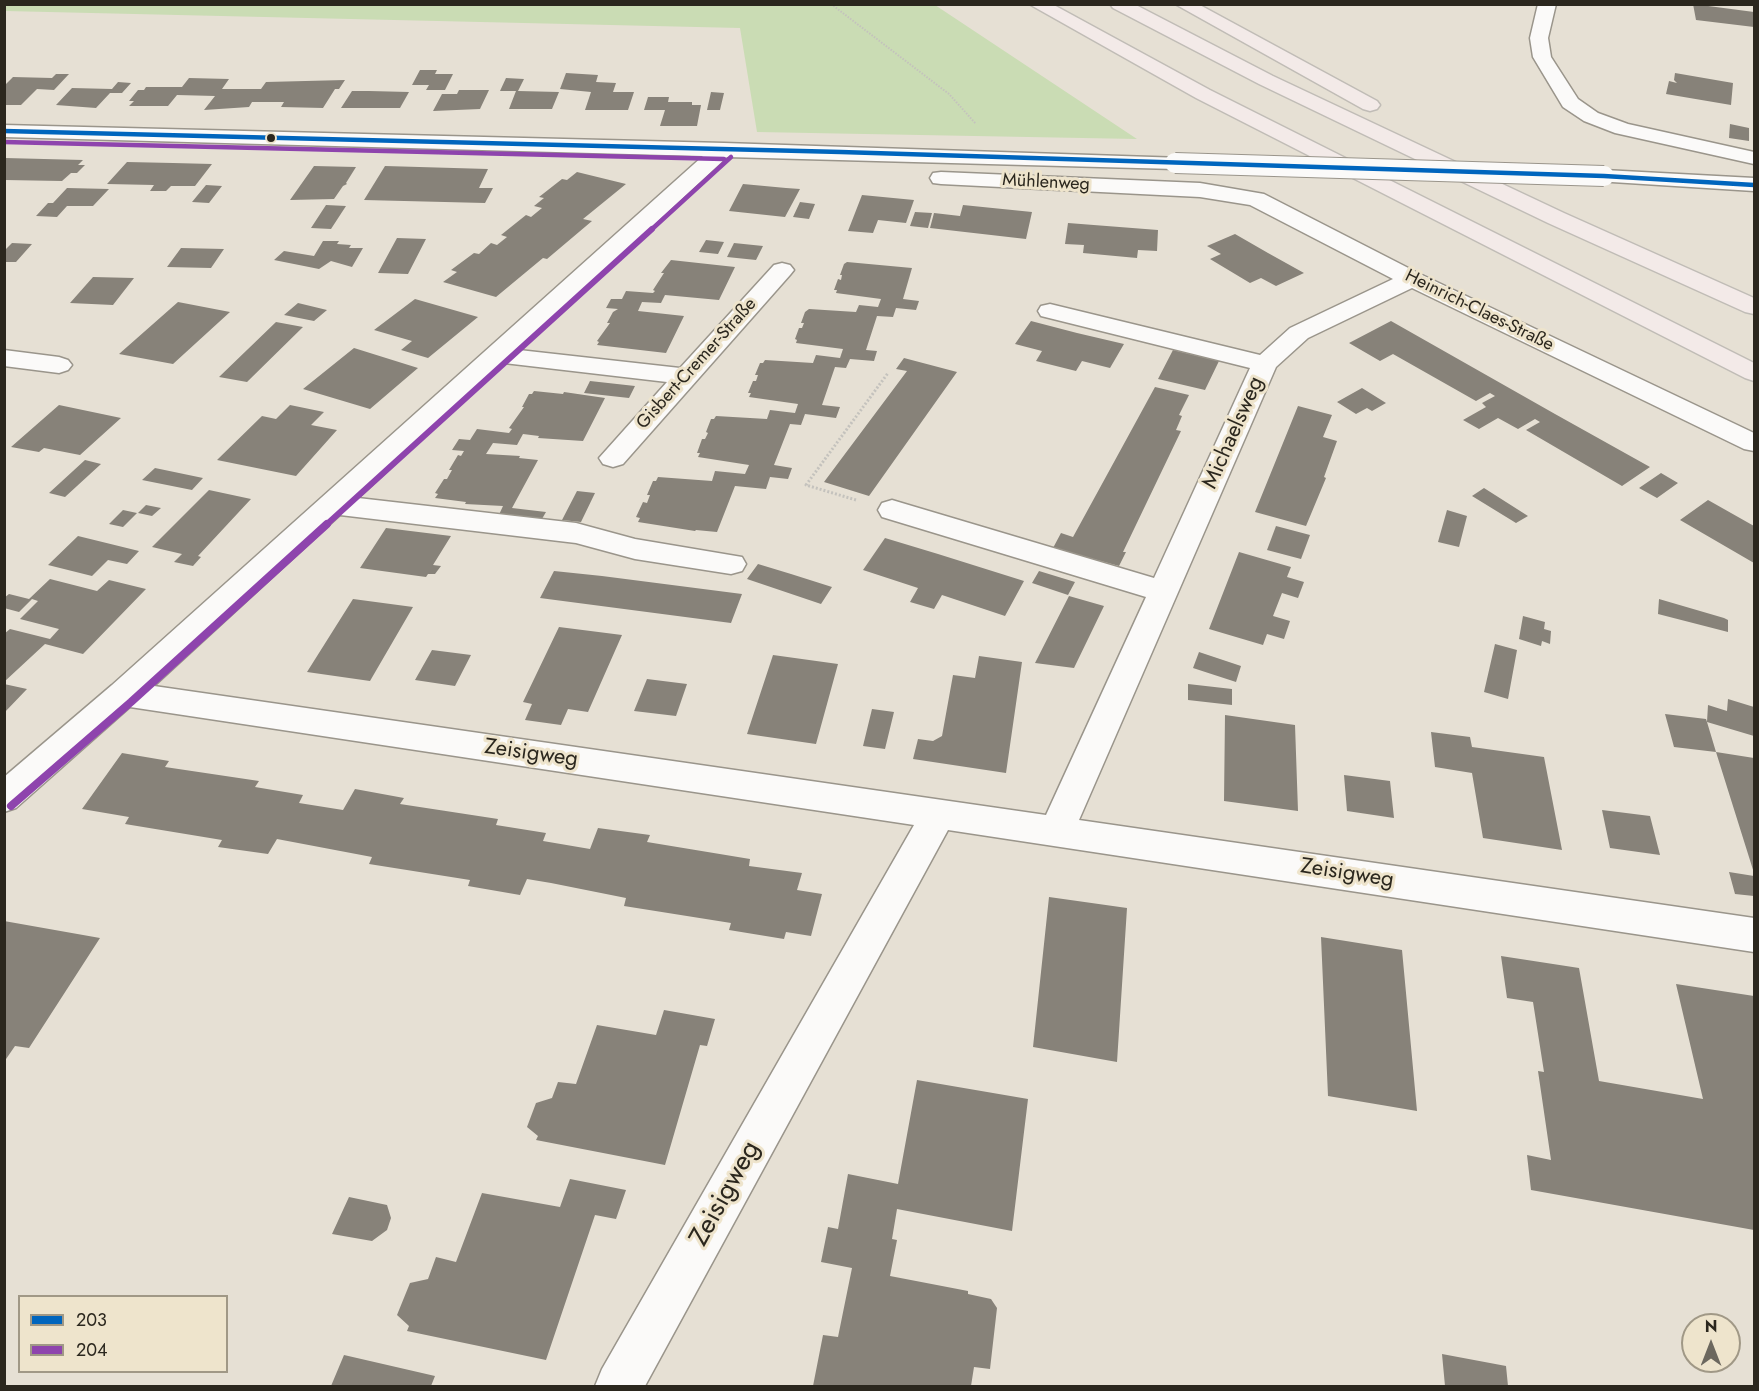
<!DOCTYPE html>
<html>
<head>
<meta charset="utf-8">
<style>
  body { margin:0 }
  #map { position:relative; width:1759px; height:1391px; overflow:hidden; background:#e6e0d4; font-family:Jost,sans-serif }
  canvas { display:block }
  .frame { position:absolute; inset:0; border:6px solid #2b271e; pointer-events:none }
  .legend { position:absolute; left:18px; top:1295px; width:210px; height:78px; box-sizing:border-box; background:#eee4cc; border:2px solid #a09886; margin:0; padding:8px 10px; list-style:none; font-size:18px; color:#2b271e }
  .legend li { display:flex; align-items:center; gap:12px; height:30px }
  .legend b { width:30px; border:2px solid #a09886 }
  .north { position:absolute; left:1681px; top:1313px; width:60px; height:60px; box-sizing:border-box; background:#eee4cc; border:2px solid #a09886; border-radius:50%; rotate:0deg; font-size:16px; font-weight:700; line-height:24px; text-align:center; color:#2b271e }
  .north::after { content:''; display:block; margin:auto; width:21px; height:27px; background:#6c685e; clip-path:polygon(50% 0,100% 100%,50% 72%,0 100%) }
</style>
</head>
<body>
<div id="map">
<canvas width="1759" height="1391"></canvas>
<div class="frame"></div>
<ul class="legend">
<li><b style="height:8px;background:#0065bd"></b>203</li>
<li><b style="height:8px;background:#8e44ad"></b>204</li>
</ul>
<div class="north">N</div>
</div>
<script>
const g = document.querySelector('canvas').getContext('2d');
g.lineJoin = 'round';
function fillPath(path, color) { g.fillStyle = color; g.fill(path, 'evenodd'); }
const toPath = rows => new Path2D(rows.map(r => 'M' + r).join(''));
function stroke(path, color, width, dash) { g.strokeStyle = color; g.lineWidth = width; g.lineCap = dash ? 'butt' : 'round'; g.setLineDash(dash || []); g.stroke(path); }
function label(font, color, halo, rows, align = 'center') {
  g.font = font + ' Jost,sans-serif'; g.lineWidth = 6; g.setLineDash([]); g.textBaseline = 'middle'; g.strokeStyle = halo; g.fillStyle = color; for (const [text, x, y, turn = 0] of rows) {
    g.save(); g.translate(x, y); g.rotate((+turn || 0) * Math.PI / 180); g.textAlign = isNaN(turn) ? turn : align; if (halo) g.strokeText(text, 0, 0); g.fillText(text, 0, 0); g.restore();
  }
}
const green = toPath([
  [5,4,935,5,1137,139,757,132,740,28,5,11]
]);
const building = toPath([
  [1693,4,1754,12,1754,27,1696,20],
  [420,70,437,70,435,74,453,74,445,90,426,90,429,85,412,85],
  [566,73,598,75,596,82,616,83,613,92,634,92,628,110,585,110,591,92,560,89],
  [1675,73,1733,83,1731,105,1666,94,1669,81,1677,83,1674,80],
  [56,74,69,74,54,90,37,89,21,105,4,105,4,86,13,77,52,78],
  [189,78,229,79,222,89,261,89,266,82,345,80,339,89,335,89,323,108,281,107,284,102,252,102,249,107,204,110,215,96,177,95,168,106,129,106,134,101,129,101,138,90,144,90,146,87,182,87],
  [506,78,524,79,518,91,559,92,552,109,509,109,516,91,500,91],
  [118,82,131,83,122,93,110,93,96,108,56,105,72,88,112,89],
  [459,90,489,90,480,109,433,111,442,94,457,94],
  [352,91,369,91,409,92,400,108,341,108],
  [711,92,724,93,720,110,707,110],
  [648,97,669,97,668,102,692,102,692,105,701,105,697,126,660,126,665,110,644,110],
  [1730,124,1749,128,1749,141,1729,138],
  [5,158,83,160,78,165,85,165,77,173,71,173,62,181,5,180],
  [127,162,173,163,212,164,195,186,171,186,166,191,150,191,154,185,107,184],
  [314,166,356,167,346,183,347,184,343,186,334,199,290,200],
  [385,166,488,169,479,188,493,188,485,203,364,200],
  [577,172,626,184,583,219,592,221,547,259,543,258,496,297,443,282,457,272,451,270,474,253,479,254,491,243,497,245,507,237,501,235,526,215,531,217,542,208,534,206,544,198,539,197,562,179,567,180],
  [743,184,786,188,800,189,785,217,729,211],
  [206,185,222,186,209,203,192,202],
  [67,188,109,189,93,206,67,206,57,217,36,216,48,203,53,203],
  [862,195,914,200,906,223,878,220,873,233,848,231],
  [800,202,815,204,809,219,793,217],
  [326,205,346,206,331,229,311,228],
  [963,205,1032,212,1026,239,930,228,934,213,960,216],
  [915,212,932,213,928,228,910,226],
  [1068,223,1158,230,1157,251,1138,250,1137,258,1083,253,1084,245,1065,244],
  [1235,234,1268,253,1304,273,1276,286,1261,278,1250,283,1210,259,1221,254,1207,246],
  [397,238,426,239,408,274,378,273],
  [706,240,724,242,718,254,699,252],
  [323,241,339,241,337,244,351,245,349,248,363,248,352,267,331,261,319,269,274,260,284,251,314,256],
  [12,243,32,244,16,262,4,262,4,251],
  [734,243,763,246,756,260,727,257],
  [181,248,224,249,211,268,167,267],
  [671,260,735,267,719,300,665,295,661,303,642,302,638,311,684,316,666,353,597,345,599,342,597,341,610,323,607,323,613,312,618,309,606,308,611,299,622,299,626,291,653,293,655,291,653,290,664,273,661,273],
  [847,262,912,268,903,299,919,301,916,310,896,308,893,317,877,316,866,350,877,351,874,361,850,359,846,368,835,367,822,405,840,407,836,418,805,414,801,425,790,424,774,465,792,468,788,479,770,477,766,489,735,486,717,532,696,530,695,531,638,522,640,518,636,517,643,502,647,503,650,495,647,495,653,481,656,481,658,477,712,481,715,471,745,474,749,465,698,457,700,453,697,453,702,439,705,439,708,433,706,432,711,419,714,419,716,416,767,419,770,410,795,413,798,404,749,397,751,393,748,393,753,381,756,381,758,375,755,375,760,363,763,363,765,360,813,363,816,355,840,358,843,349,796,343,797,340,795,339,799,328,802,328,804,323,801,323,805,312,809,309,856,312,859,305,878,307,881,299,836,293,837,290,834,290,838,279,841,280,842,275,840,275,844,264],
  [93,277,134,278,113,305,70,303],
  [415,299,478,317,428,358,401,350,412,341,374,330],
  [178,302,230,312,173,364,119,354],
  [298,303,327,310,314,321,284,315],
  [1031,321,1077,333,1124,344,1110,368,1082,361,1076,371,1036,361,1042,351,1015,344],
  [1391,321,1555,414,1650,467,1622,486,1526,430,1540,422,1535,419,1518,429,1498,418,1479,429,1463,420,1486,407,1482,403,1495,396,1490,393,1476,401,1393,354,1380,361,1349,343],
  [276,322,303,327,247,382,219,377],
  [354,348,418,368,370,409,303,389],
  [1173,350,1219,361,1205,390,1158,379],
  [904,358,957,372,869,496,824,482,907,371,896,369],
  [590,381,635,386,629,398,584,393],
  [1155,387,1189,395,1179,415,1182,416,1176,430,1181,431,1123,552,1126,552,1119,566,1053,548,1061,533,1073,537],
  [1362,388,1386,403,1372,411,1367,408,1356,414,1337,402],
  [534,391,563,394,564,392,605,398,583,441,538,438,539,436,523,434,517,445,493,443,486,454,520,456,519,458,538,460,512,508,546,512,539,524,497,519,503,506,465,504,466,502,435,498,438,494,435,493,444,479,447,479,452,470,449,470,458,455,461,456,464,451,452,450,459,439,470,440,477,429,509,433,512,429,509,428,524,407,522,407,529,394,532,394],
  [59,405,121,418,80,455,44,448,39,452,11,447],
  [290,405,324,412,311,425,337,430,296,476,217,460,262,416,276,419],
  [1298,406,1332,415,1323,437,1337,441,1324,477,1326,478,1306,526,1255,512],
  [85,460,101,464,65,497,49,493],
  [155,468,203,478,192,490,142,480],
  [1661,473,1678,483,1657,498,1639,488],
  [1484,488,1528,516,1516,523,1472,496],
  [209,490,251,499,198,556,201,557,193,566,174,562,182,554,152,547],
  [577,491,595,493,581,522,562,520],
  [1708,500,1754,526,1754,563,1680,520],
  [146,505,161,508,152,516,138,513],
  [123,510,137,513,123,527,109,524],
  [1447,510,1467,516,1459,547,1438,542],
  [1276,526,1310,535,1301,559,1267,550],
  [386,528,451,536,433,565,441,566,435,574,428,574,426,577,360,568],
  [78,536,139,551,127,564,108,560,92,576,48,565],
  [885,538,938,554,1024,581,1005,616,942,595,934,609,910,602,918,588,863,570],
  [1239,552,1291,567,1287,577,1304,582,1298,598,1282,593,1273,616,1290,621,1284,639,1267,634,1263,645,1209,629],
  [758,564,791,574,832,587,821,604,747,579],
  [554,571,602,576,742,594,731,623,540,598],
  [1039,571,1075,582,1068,595,1032,583],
  [50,579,97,591,109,580,146,589,83,654,45,644,4,682,4,634,10,629,50,639,59,629,20,619,38,601,32,599,19,612,4,608,4,598,9,594,29,599],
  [1069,596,1104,606,1074,668,1035,663],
  [353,599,413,607,370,681,307,672],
  [1659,599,1724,618,1728,620,1728,632,1658,614],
  [1523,616,1545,622,1544,629,1551,631,1550,644,1542,641,1541,646,1519,639],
  [559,627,622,635,588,712,568,709,561,725,525,720,532,704,523,702],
  [1495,644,1517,650,1508,699,1484,692],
  [432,650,471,655,455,686,415,680],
  [1199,652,1241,666,1236,682,1193,668],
  [773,655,838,664,816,744,747,734],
  [979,656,1022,662,1006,773,913,759,918,739,933,741,942,736,953,675,975,678],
  [647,679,687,684,676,716,634,711],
  [4,684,27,689,4,713],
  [1188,684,1232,689,1232,705,1188,700],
  [1728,699,1754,707,1754,736,1707,722,1716,752,1754,758,1754,873,1716,752,1674,747,1665,714,1706,719,1707,722,1708,705,1727,711],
  [872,709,894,712,885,749,863,746],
  [1225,715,1295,725,1298,811,1224,801],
  [1431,732,1470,737,1472,747,1544,757,1562,850,1483,838,1472,773,1435,767],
  [122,753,169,761,165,767,259,781,255,787,303,795,299,803,343,810,355,789,404,798,400,804,498,819,496,825,546,833,543,841,590,849,598,828,650,835,647,842,750,859,749,866,802,873,797,890,822,894,811,936,786,932,784,939,729,930,731,923,624,906,626,898,551,883,527,879,520,895,468,886,470,880,369,864,372,857,277,839,268,854,218,847,222,840,125,824,129,817,82,809],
  [1344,775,1390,781,1394,818,1347,811],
  [1602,810,1650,816,1660,855,1610,848],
  [1729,872,1754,876,1754,896,1735,894],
  [1049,897,1127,908,1117,1062,1033,1047],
  [4,921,100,938,29,1048,15,1046,4,1062],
  [1321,937,1402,950,1417,1111,1328,1096],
  [1501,956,1579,968,1599,1081,1703,1099,1676,984,1754,996,1754,1230,1531,1190,1527,1155,1551,1160,1538,1071,1544,1072,1533,1002,1507,998],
  [664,1010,715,1019,707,1046,700,1045,665,1165,536,1140,538,1136,527,1127,536,1103,552,1098,558,1082,576,1084,597,1025,656,1035],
  [917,1080,1028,1099,1012,1231,897,1209,892,1239,897,1240,890,1276,968,1291,968,1294,991,1299,997,1308,990,1369,974,1367,971,1386,813,1386,823,1335,838,1337,852,1268,821,1262,828,1227,838,1229,848,1174,898,1184],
  [570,1179,626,1190,616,1219,595,1215,546,1360,407,1331,409,1326,397,1315,410,1283,428,1279,436,1257,456,1262,482,1193,560,1207],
  [349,1197,387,1205,391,1218,387,1230,372,1241,332,1234],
  [1442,1354,1506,1366,1508,1386,1445,1386],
  [344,1355,435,1376,431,1386,331,1386]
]);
const pathFar1 = toPath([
  [831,4,949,94,976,124]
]);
const path = toPath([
  [856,500,806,485,888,373]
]);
const minor = toPath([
  [1538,4,1556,4,1548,38,1551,57,1578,99,1598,113,1628,124,1754,152,1754,164,1615,133,1584,121,1563,107,1533,57,1530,38,1538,4],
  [4,125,724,143,1183,158,1186,163,1183,168,1175,169,727,157,519,350,680,368,774,265,782,263,790,265,794,270,790,275,623,464,613,467,603,464,599,458,667,382,504,363,358,498,576,523,635,539,742,557,746,564,742,571,731,574,635,559,576,543,340,515,154,686,1046,815,1146,597,882,517,878,510,882,503,892,500,902,503,1154,578,1250,368,1041,316,1038,311,1041,306,1050,304,1260,355,1290,328,1393,279,1250,205,1200,197,941,184,933,183,930,178,933,173,941,172,1200,183,1264,194,1420,274,1754,433,1754,451,1744,449,1412,288,1308,338,1276,367,1079,820,1754,918,1754,952,948,830,645,1386,595,1386,602,1369,914,825,130,707,16,808,4,812,4,777,112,685,703,156,4,137,4,125],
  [1604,170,1754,178,1754,191,1596,181,1593,176,1596,171,1604,170],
  [4,350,59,357,68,360,72,365,68,370,59,373,4,366,4,350]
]);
const highway = toPath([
  [1029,4,1052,4,1210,90,1754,363,1754,381,1745,378,1196,98,1029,4],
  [1110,4,1134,4,1273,76,1564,213,1754,298,1754,314,1745,312,1548,223,1259,84,1113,8,1110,4],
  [1175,4,1198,4,1377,101,1380,105,1377,109,1370,111,1363,109,1175,4]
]);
const minorBridge = toPath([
  [1175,163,1604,176]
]);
const bus1 = toPath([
  [4,131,841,152,1604,176,1754,185]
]);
const bus2Far2 = toPath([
  [4,142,724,159],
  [651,230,731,157]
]);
const bus2Far1 = toPath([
  [326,525,652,229]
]);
const bus2 = toPath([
  [11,806,131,702,327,524]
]);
const markers = [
  [271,138,5,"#2b271e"]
];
const farStreetnames = [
  ["Mühlenweg",1046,183,3],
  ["Heinrich-Claes-Straße",1479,311,26],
  ["Gisbert-Cremer-Straße",697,364,-48]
];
const streetNames = [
  ["Michaelsweg",1234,433,-66],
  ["Zeisigweg",531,754,8],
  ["Zeisigweg",1347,874,9]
];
const nearStreetnames = [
  ["Zeisigweg",726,1194,-61]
];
fillPath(green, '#cadcb4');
fillPath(building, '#878279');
stroke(minor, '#9a958b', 3);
stroke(highway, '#c0bcb6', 3);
stroke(pathFar1, '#c4c2bd', 2, [1.5, 1.5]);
stroke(path, '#c4c2bd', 3, [2, 2]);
fillPath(minor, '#fbfaf9');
fillPath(highway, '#f3eae8');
stroke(minorBridge, '#9a958b', 22, []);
stroke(minorBridge, '#fbfaf9', 20);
stroke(bus1, '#0065bd', 4.5);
stroke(bus2Far2, '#8e44ad', 4.5);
stroke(bus2Far1, '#8e44ad', 6);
stroke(bus2, '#8e44ad', 8);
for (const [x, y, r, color] of markers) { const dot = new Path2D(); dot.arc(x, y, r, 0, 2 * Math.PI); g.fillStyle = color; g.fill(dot); stroke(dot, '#eee4cc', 2); }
label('18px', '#2b271e', '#eee4cc', farStreetnames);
label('22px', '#2b271e', '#eee4cc', streetNames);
label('27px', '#2b271e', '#eee4cc', nearStreetnames);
</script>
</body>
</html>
